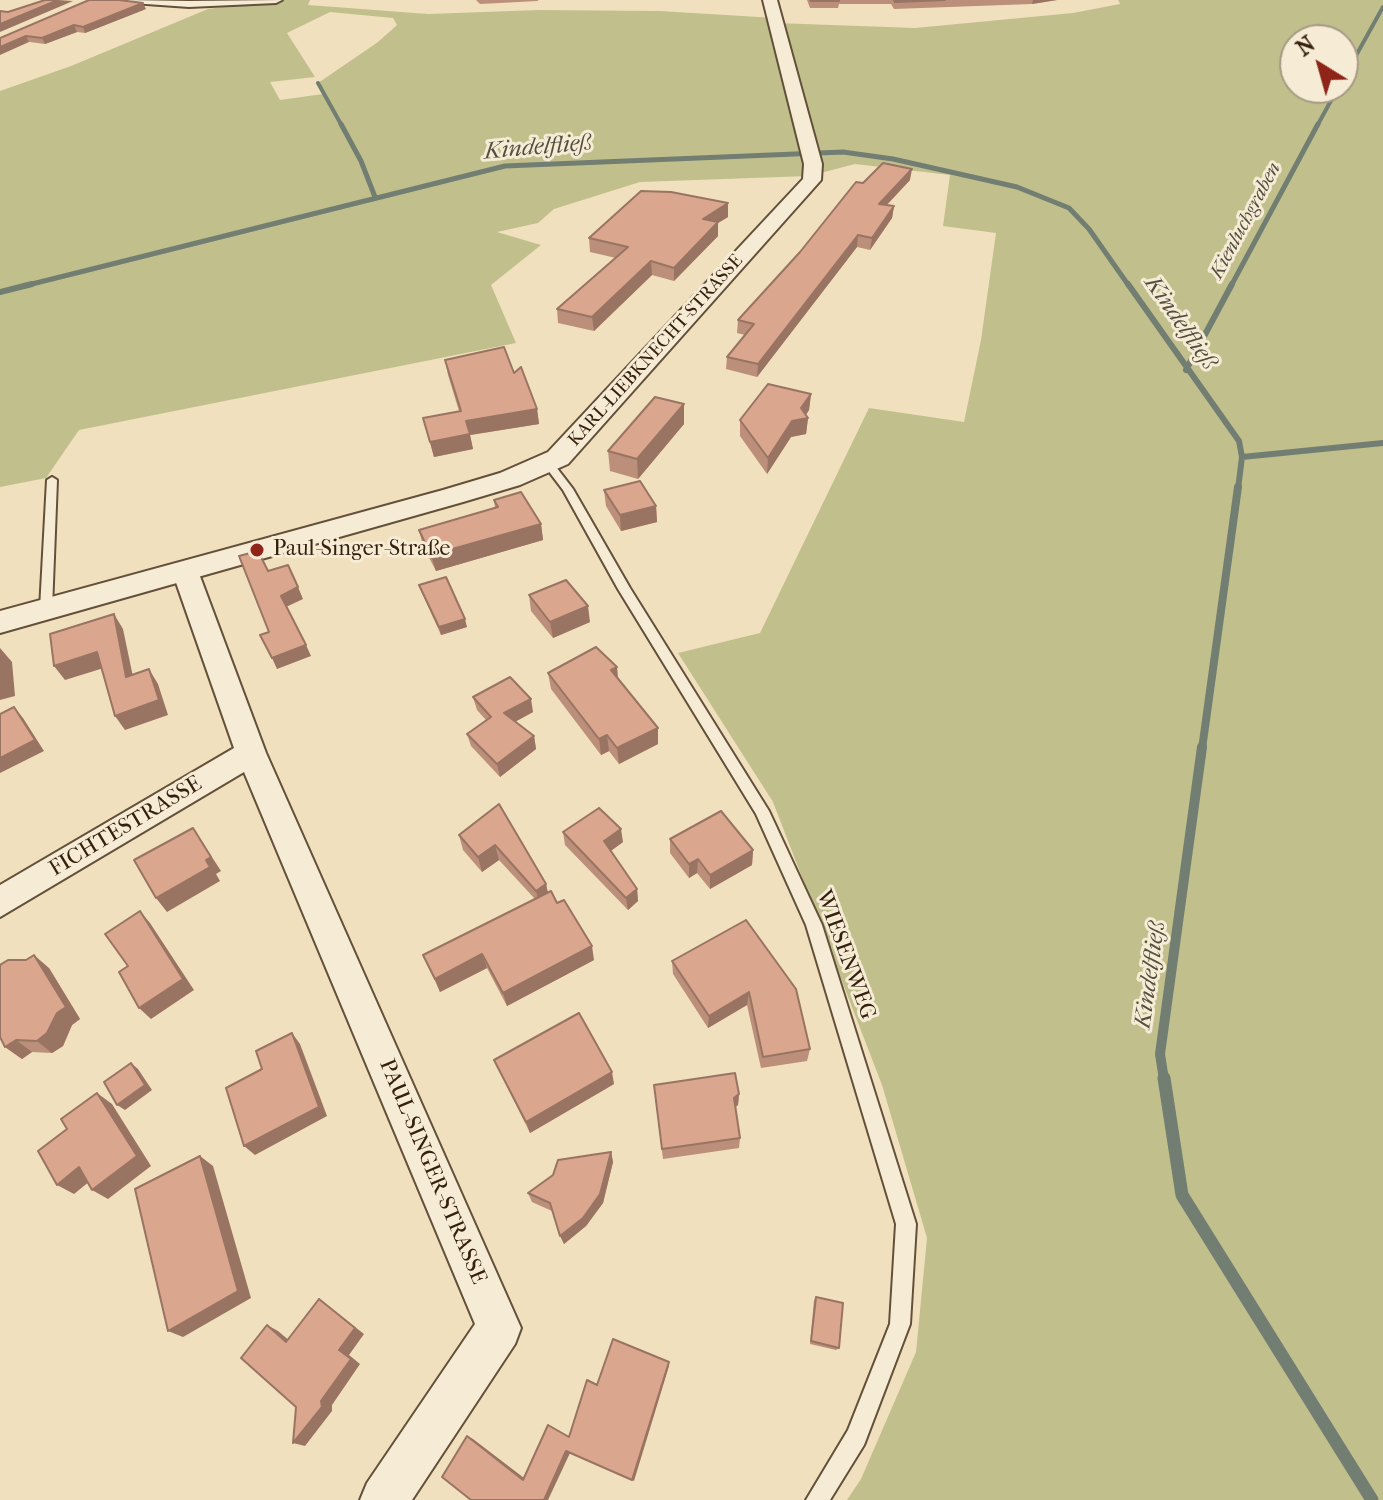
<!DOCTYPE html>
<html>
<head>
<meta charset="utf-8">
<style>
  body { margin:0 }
  #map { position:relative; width:1383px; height:1500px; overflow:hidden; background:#f1e0bd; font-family:"IM FELL French Canon",serif }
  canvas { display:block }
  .north { position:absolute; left:1279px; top:24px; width:80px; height:80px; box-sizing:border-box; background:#f6ebd4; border:2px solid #a89a85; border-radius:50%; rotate:323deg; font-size:22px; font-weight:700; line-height:32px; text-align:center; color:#34200e }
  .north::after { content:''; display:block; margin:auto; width:28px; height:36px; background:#8f2418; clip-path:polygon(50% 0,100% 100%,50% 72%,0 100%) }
</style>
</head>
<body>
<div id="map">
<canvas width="1383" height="1500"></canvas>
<div class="north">N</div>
</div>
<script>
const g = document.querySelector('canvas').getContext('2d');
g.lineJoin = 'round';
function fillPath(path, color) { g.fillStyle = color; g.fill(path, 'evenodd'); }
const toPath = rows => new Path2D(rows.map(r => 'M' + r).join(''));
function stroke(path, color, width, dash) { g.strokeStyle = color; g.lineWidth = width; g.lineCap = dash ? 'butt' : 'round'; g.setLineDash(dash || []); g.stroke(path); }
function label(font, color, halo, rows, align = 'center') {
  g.font = font + ' "IM FELL French Canon",serif'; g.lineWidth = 6; g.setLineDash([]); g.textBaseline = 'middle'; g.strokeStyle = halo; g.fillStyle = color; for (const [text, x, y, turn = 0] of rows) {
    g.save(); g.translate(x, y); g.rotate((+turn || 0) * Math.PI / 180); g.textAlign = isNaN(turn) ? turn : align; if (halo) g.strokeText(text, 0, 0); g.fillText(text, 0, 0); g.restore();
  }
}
const green = toPath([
  [132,0,310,0,308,5,428,14,539,10,660,11,775,18,776,23,915,28,1073,13,1120,4,1118,0,1383,0,1383,1500,847,1500,861,1479,916,1352,927,1238,882,1085,773,802,678,653,760,633,869,408,964,422,981,340,996,233,943,226,950,175,855,164,809,176,640,182,554,209,538,223,497,232,541,245,491,285,516,343,79,430,46,478,0,487,0,91,71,66,208,9,253,3,189,4],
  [330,12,393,18,397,25,378,42,318,83,323,94,280,100,270,82,315,77,287,33],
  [1295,40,1343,40,1343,88,1295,88]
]);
const streamFar5 = toPath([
  [1343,79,1383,7],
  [318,83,342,126],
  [1317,126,1338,88]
]);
const streamFar4 = toPath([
  [341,124,361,161,375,197],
  [24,286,505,166,843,152,893,159,1017,187,1069,208,1089,229,1129,286],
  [1231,286,1318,124]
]);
const streamFar3 = toPath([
  [1128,284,1239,441,1242,457,1238,489],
  [0,292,32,284],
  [1186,370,1232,284],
  [1242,457,1383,443]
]);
const streamFar2 = toPath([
  [1202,749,1238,487]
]);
const streamFar1 = toPath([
  [1164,1080,1160,1054,1202,747]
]);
const stream = toPath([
  [1164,1078,1182,1195,1372,1500]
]);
const service = toPath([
  [549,462,553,463,573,489,630,588,769,811,822,925,916,1224,910,1324,864,1445,830,1500,806,1500,848,1430,890,1324,896,1224,806,925,756,814,618,589,563,490,544,465,549,462],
  [52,477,57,480,52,609,46,613,40,609,47,480,52,477]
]);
const minor = toPath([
  [126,0,189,1,282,0,276,3,189,7,132,3,126,0],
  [185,563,194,565,198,571,266,753,521,1328,515,1344,412,1500,360,1500,367,1483,475,1324,244,772,0,917,0,885,234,748,172,571,176,565,185,563]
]);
const tertiary = toPath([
  [763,0,777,0,822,164,821,180,568,464,520,485,463,502,0,633,0,611,443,490,500,473,548,452,803,179,804,164,763,0]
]);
const wall = toPath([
  [476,0,538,0,538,1,480,4],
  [807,0,1057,0,1032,4,894,9,891,4,839,4,838,8,810,8],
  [146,9,85,33,77,32,45,44,0,38],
  [910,180,887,205,894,206,892,218,870,250,857,247,757,377,726,369,727,357,745,335,737,333,738,320,863,183],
  [728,203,728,217,718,223,718,236,674,281,652,275,594,331,558,323,557,309,616,258,590,252,589,238],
  [445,360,514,373,537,409,539,424,470,435,473,449,434,457,423,418,459,411,448,375],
  [811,394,809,410,806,415,808,418,806,434,791,437,767,474,740,436,740,420],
  [684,404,684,424,638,479,610,471,608,451],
  [604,490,656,506,657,522,621,531,606,506],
  [494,500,541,524,543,540,436,571,423,546,419,530,495,508],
  [419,585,467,627,441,635,422,593],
  [529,595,590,622,553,638,531,611],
  [617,667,618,679,658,744,619,764,609,751,601,755,551,689,548,673],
  [473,697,533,712,515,722,534,736,536,749,500,777,471,746,467,734,486,720,477,710],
  [499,804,546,884,548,893,594,960,507,1006,487,968,440,992,423,955,535,899,499,860,482,872,463,850,459,835],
  [563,832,623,842,611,851,637,889,638,901,628,910,565,845],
  [670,839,753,850,752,865,710,889,697,873,689,878,670,853],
  [746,920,810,1049,807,1061,761,1068,747,1005,708,1028,673,974,672,961],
  [49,968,80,1019,72,1025,63,1046,52,1053,32,1052,22,1059,5,1047],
  [494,1060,614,1084,530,1133],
  [739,1094,738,1105,735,1107,740,1138,739,1148,663,1159,655,1096],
  [611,1152,613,1162,603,1203,586,1226,564,1244,552,1211,532,1202,528,1193],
  [816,1297,839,1348,836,1350,810,1344,814,1300]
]);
const shadedWall = toPath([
  [58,0,73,1,0,32,0,24],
  [1033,0,1057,0,1032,4],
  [143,3,146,9,85,33,83,27],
  [74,25,77,32,45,44,42,38],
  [26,36,29,42,0,55,0,47],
  [912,169,910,180,877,215,879,204],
  [728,203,728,217,718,223,718,236,674,281,674,268,703,219],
  [894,206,892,218,870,250,872,238],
  [858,235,857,247,757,377,758,364],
  [651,261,652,275,594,331,592,317],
  [811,394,809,410,803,419,808,418,806,434,791,437,767,474,768,458],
  [684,404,684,424,638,479,637,459],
  [537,409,539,424,470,435,473,449,434,457,430,442,466,421],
  [656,506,657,522,621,531,620,515],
  [541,524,543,540,436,571,431,555],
  [298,587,303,599,286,607,281,596],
  [588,606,590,622,553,638,550,622],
  [114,614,123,629,136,691,126,677],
  [465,619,467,627,441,635,439,627],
  [306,645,311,656,277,669,272,658],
  [0,648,12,662,15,696,0,700],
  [97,652,107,667,65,680,54,666],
  [617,667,618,683,611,670],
  [149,669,158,684,168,715,125,730,115,716],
  [531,699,533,712,507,726,504,713],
  [14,707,23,718,44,751,0,773,0,758],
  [658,728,658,744,619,764,617,748],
  [607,735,609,751,601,755,599,739],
  [534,736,536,749,500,777,497,764],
  [193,828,221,871,216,874,220,881,167,912,156,898,206,860],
  [621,829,623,842,606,854,604,841],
  [495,845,499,860,482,872,478,857],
  [753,850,752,865,710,889,710,875],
  [698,859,697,873,689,878,689,864],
  [546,884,549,898,540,905,536,891],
  [637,889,638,901,628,910,626,898],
  [140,911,150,923,194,990,151,1019,139,1008],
  [592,946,594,960,507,1006,503,993],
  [482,954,487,968,440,992,435,979],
  [34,955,49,968,80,1019,72,1025,63,1046,52,1053,37,1041],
  [749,992,747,1005,708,1028,709,1016],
  [292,1033,300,1044,327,1116,255,1155,244,1146],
  [16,1040,32,1052,22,1059,5,1047],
  [131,1063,138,1069,152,1090,125,1110,117,1105],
  [612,1072,614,1084,530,1133,526,1122],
  [97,1093,112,1104,151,1166,108,1199,92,1190],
  [739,1094,738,1105,733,1109,734,1098],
  [611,1152,613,1162,603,1203,586,1226,564,1244,560,1236],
  [200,1156,213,1166,251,1298,183,1337,168,1331],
  [79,1167,95,1177,74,1194,57,1185],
  [319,1299,364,1334,349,1355,360,1364,332,1405,332,1411,305,1446,293,1443,321,1401],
  [267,1325,278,1331,297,1347,286,1342],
  [669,1362,669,1366,634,1481,632,1480],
  [467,1436,473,1439,528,1481,523,1480],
  [566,1451,570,1453,548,1500,544,1500]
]);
const building = toPath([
  [45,0,58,0,0,24,0,11,8,12,45,0],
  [89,0,119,0,143,3,83,27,74,25,42,38,26,36,0,47,0,38,89,0],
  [810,0,839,0,839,1,811,1,810,0],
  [894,0,945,0,895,2,894,0],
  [883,163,912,169,879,204,894,206,872,238,858,235,758,364,727,357,754,324,738,320,800,252,856,182,863,183,883,163],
  [641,191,671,192,728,203,703,219,718,222,674,268,651,261,592,317,557,309,628,247,589,238,641,191],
  [504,347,514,373,521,367,537,409,466,421,470,434,430,442,423,418,461,411,445,360,504,347],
  [768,384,811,394,801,408,808,418,792,421,768,458,740,420,768,384],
  [655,397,684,404,637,459,608,451,655,397],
  [640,481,656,506,620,515,604,490,640,481],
  [521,492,541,524,431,555,419,530,498,507,494,500,521,492],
  [258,551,268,571,288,565,298,587,281,596,306,645,272,658,260,635,269,632,239,556,258,551],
  [446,577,465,619,439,627,419,585,446,577],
  [566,580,588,606,550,622,529,595,566,580],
  [114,614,126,677,149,669,159,700,115,716,97,652,54,666,50,634,114,614],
  [596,647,617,667,611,670,658,728,617,748,607,735,599,739,548,673,596,647],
  [0,656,2,680,0,681,0,656],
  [510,677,531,699,504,713,534,736,497,764,467,734,491,717,473,697,510,677],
  [14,707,35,740,0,758,0,714,14,707],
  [499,804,546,884,536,891,495,845,478,857,459,835,499,804],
  [599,808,621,829,604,841,637,889,626,898,563,832,599,808],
  [721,811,753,850,710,875,698,859,689,864,670,839,721,811],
  [193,828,211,857,206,860,210,867,156,898,134,860,193,828],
  [551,891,557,903,564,900,592,946,503,993,482,954,435,979,423,955,551,891],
  [140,911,183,979,139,1008,119,972,128,966,105,934,140,911],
  [746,920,796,989,810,1049,763,1057,749,992,709,1016,672,961,746,920],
  [34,955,66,1007,57,1013,47,1033,37,1041,16,1040,5,1047,0,1037,0,965,8,960,26,960,34,955],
  [579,1013,612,1072,526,1122,494,1060,579,1013],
  [292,1033,319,1107,244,1146,226,1088,262,1069,256,1051,292,1033],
  [131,1063,145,1085,117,1105,104,1082,131,1063],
  [735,1073,739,1094,734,1098,740,1138,662,1149,654,1085,735,1073],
  [97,1093,137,1156,92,1190,79,1167,57,1185,38,1151,67,1129,61,1119,97,1093],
  [611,1152,600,1194,583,1218,560,1236,550,1203,528,1193,553,1175,558,1160,611,1152],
  [200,1156,238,1291,168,1331,135,1189,200,1156],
  [816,1297,843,1303,839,1348,811,1341,816,1297],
  [319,1299,355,1328,339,1350,351,1359,321,1401,322,1407,293,1443,296,1407,241,1358,267,1325,286,1342,319,1299],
  [613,1339,669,1362,632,1480,566,1451,544,1500,471,1500,442,1477,467,1436,523,1480,548,1425,569,1437,587,1380,597,1385,613,1339]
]);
const markers = [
  [257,550,8,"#8f2418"]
];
const farStreetnames = [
  ["KARL-LIEBKNECHT-STRASSE",656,351,-48]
];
const farWaternames = [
  ["Kienluchgraben",1246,221,-62]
];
const poiNames = [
  ["Paul-Singer-Straße",273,550]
];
const streetNames = [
  ["FICHTESTRASSE",126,827,-31],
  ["WIESENWEG",845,955,70],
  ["PAUL-SINGER-STRASSE",432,1172,67]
];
const waterNames = [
  ["Kindelfließ",538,148,-5],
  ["Kindelfließ",1180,323,55],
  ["Kindelfließ",1151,975,-82]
];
fillPath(green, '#c1c08c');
stroke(streamFar5, '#727e72', 4);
stroke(streamFar4, '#727e72', 5);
stroke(streamFar3, '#727e72', 6);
stroke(streamFar2, '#727e72', 8);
stroke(streamFar1, '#727e72', 10);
stroke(stream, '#727e72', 13);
stroke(service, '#63503a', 4);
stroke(minor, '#63503a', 4);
stroke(tertiary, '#63503a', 4);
fillPath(service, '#f6ebd4');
fillPath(minor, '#f6ebd4');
fillPath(tertiary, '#f6ebd4');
fillPath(wall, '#bb8f79');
fillPath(shadedWall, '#997463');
fillPath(building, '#daa68d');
stroke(building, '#997463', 2);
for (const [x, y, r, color] of markers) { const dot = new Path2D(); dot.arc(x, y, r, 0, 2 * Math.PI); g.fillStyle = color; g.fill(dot); stroke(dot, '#f6ebd4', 3); }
label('18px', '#34200e', '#f6ebd4', farStreetnames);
label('italic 20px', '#534f40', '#f6ebd4', farWaternames);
label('22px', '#34200e', '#f6ebd4', poiNames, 'left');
label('22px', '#34200e', '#f6ebd4', streetNames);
label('italic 24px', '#534f40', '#f6ebd4', waterNames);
</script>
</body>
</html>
